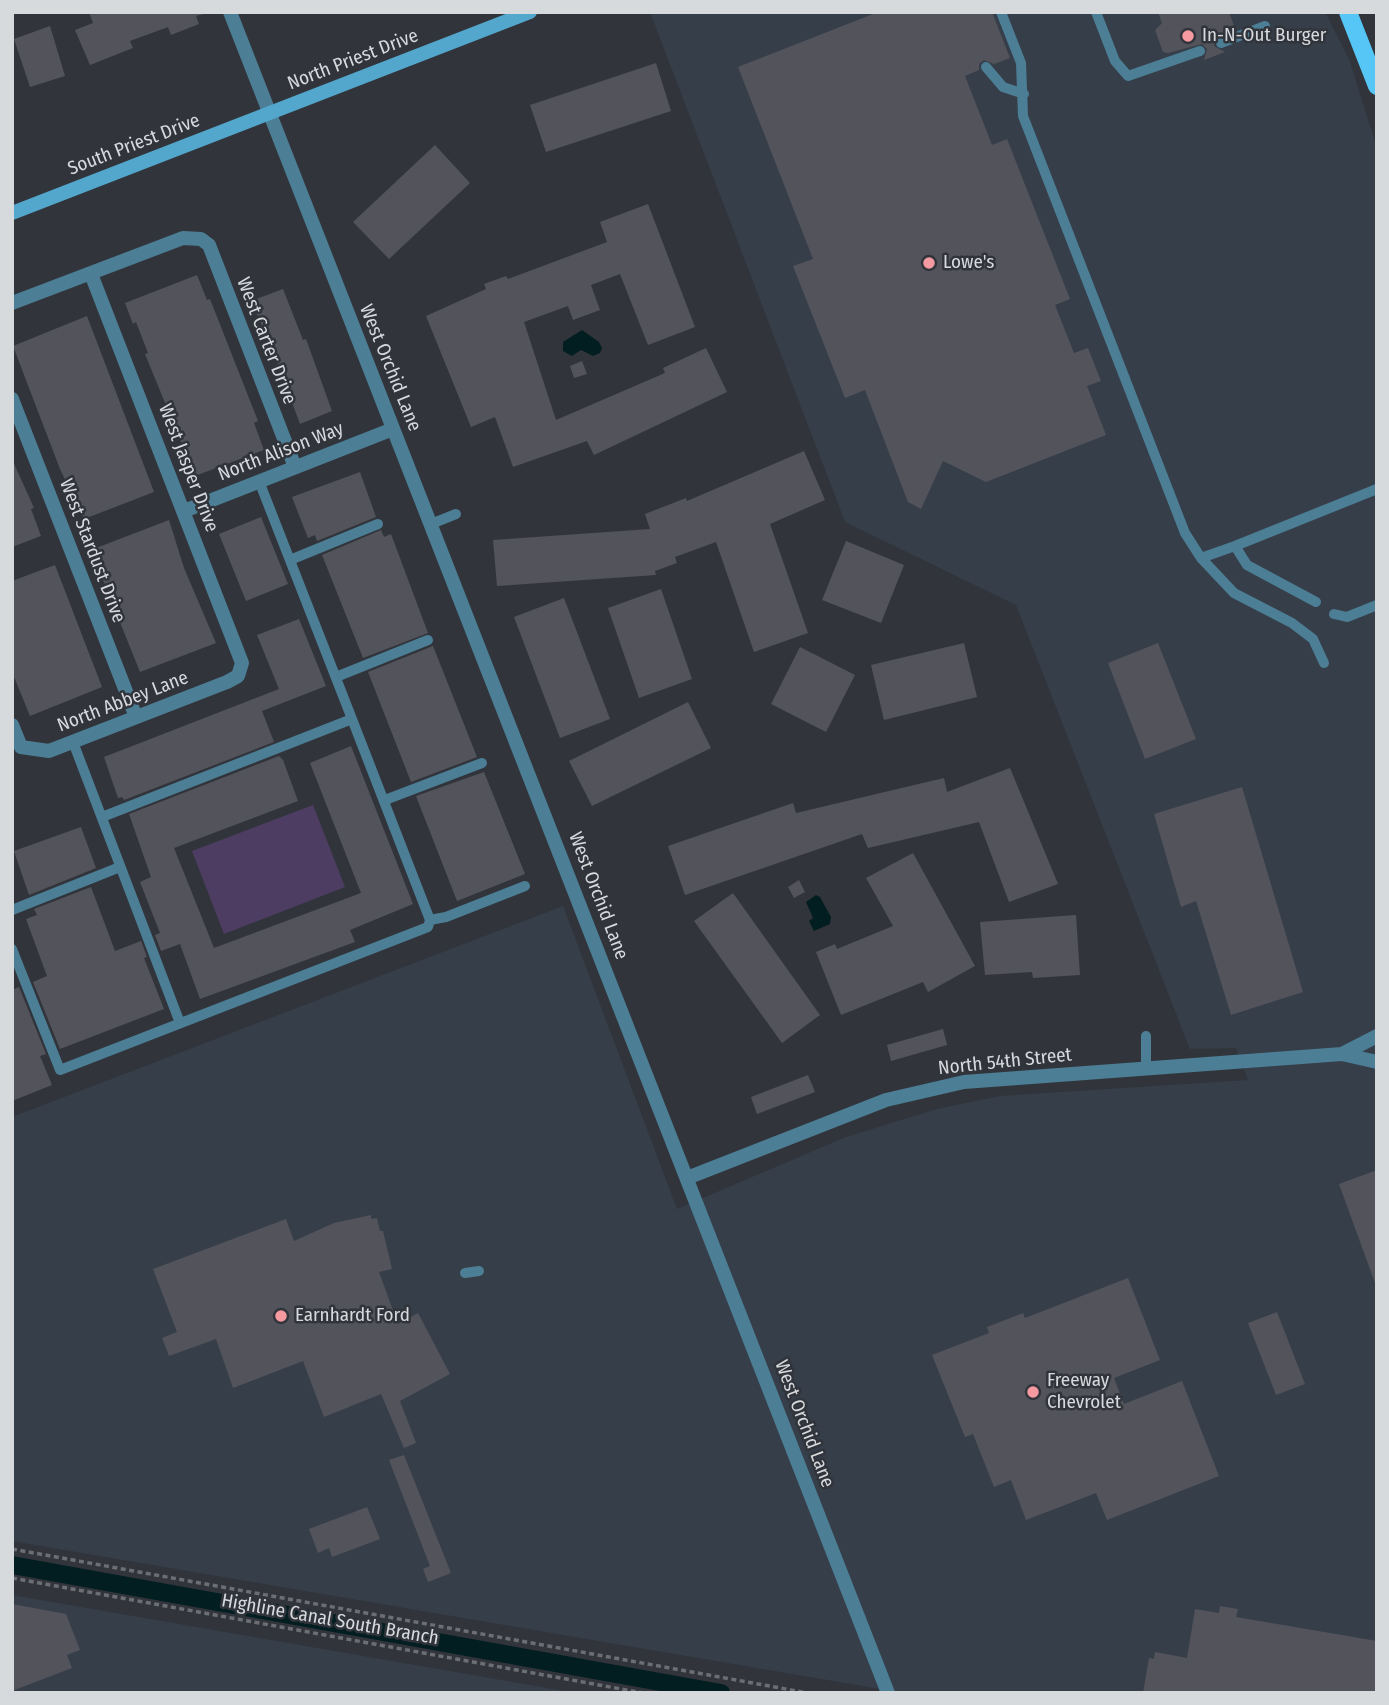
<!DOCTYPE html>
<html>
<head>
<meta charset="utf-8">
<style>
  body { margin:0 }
  #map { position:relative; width:1389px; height:1705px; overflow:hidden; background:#31353b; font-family:"Fira Sans Condensed",sans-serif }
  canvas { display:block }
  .frame { position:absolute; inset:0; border:14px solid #d7dadd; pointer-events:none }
</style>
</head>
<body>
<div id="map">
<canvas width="1389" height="1705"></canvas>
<div class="frame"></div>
</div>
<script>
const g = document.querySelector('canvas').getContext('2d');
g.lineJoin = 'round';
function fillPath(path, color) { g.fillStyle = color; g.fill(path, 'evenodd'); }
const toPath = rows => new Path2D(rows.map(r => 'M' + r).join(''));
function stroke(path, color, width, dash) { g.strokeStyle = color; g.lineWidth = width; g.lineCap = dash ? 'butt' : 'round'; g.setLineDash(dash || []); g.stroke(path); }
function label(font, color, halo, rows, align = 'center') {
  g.font = font + ' "Fira Sans Condensed",sans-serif'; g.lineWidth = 5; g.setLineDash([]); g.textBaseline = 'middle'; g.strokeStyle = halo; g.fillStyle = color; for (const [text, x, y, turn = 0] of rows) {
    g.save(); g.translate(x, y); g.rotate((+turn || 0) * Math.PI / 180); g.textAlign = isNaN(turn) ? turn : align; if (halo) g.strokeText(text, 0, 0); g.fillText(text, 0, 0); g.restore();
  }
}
const built = toPath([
  [650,12,1325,12,1349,59,1377,148,1377,1693,888,1693,886,1690,12,1541,12,1117,563,906,677,1209,846,1137,937,1109,1000,1096,1248,1080,1236,1048,1190,1049,1016,605,845,522],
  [12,1595,576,1693,12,1693]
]);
const green = toPath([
  [313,805,345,887,224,934,192,851]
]);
const water = toPath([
  [582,330,599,342,602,348,600,353,593,356,581,350,572,356,563,351,563,342],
  [816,895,820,897,831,917,830,924,814,931,809,921,813,918,806,902]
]);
const canal = toPath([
  [12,1565,721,1693]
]);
const building = toPath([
  [89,12,203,12,203,14,196,16,199,24,171,35,168,27,130,41,133,48,90,65,75,30,93,23],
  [878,12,992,12,1010,58,994,64,984,60,979,64,979,70,965,76,992,145,1007,139,1070,299,1055,305,1074,353,1088,348,1101,381,1087,386,1106,435,986,482,943,461,921,509,908,502,865,390,845,398,793,266,813,259,738,67],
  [1158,12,1229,12,1235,29,1215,39,1214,46,1225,52,1204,60,1207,49,1202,44,1168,53,1163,52,1155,30,1162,23],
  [50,26,65,76,30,87,14,39],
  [656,63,671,111,546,152,530,105],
  [435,145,470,183,389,259,353,222],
  [648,204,695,327,648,345,620,274,591,285,600,310,573,320,568,306,524,322,556,420,665,373,663,368,706,348,727,392,594,455,587,441,513,467,495,417,471,427,426,316,486,289,484,284,506,276,508,279,607,242,600,222],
  [197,275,207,300,210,299,258,421,254,423,264,450,195,476,145,354,148,353,136,322,133,324,125,303],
  [283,289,303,340,306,339,332,411,300,424,271,346,251,301],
  [87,316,154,492,84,519,60,469,13,346],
  [582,361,587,374,574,378,570,366],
  [804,451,825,500,770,524,808,633,754,652,716,542,675,557,677,563,655,571,656,575,497,586,493,540,650,529,645,514,686,498,687,501],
  [12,459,34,508,31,509,41,536,12,547],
  [360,472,376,517,317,541,315,535,308,538,292,497],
  [261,517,288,584,246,601,219,534],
  [169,520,184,568,216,643,140,672,91,550],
  [381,530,384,537,391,534,428,633,363,658,322,555],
  [846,541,904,565,881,623,822,600],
  [55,565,102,687,30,716,12,672,12,581],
  [661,589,692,679,639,698,608,608],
  [564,598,610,719,560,738,514,617],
  [299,619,326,686,262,711,274,742,124,800,122,797,118,798,104,757,279,689,257,635],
  [964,643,977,697,884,720,871,665],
  [1158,643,1196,739,1145,759,1108,663],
  [433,646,477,757,411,782,368,672],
  [800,647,855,675,826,732,771,704],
  [688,702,711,748,592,806,569,761],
  [351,746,413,904,350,930,355,942,200,999,180,944,161,951,155,935,160,933,140,882,151,877,129,814,279,756,283,760,298,801,174,848,214,948,361,893,310,763],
  [1010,768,1058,884,1009,902,979,822,868,848,862,834,685,895,668,846,793,803,796,813,944,778,947,792],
  [484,772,525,874,457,901,416,796],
  [1242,787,1303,992,1231,1015,1196,901,1181,907,1154,814],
  [81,827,96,868,29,895,14,851],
  [913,853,975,966,928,992,923,982,841,1015,816,952,835,944,837,949,893,926,866,878],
  [799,880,805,892,794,898,788,887],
  [91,887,115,951,141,941,147,957,144,958,164,1009,60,1049,33,982,47,976,26,919,37,915,34,909],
  [733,893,820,1015,782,1043,694,921],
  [1076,915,1080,975,1033,978,1032,972,985,975,980,922],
  [19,987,46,1054,40,1056,52,1085,12,1101,12,990],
  [943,1029,947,1045,891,1061,887,1045],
  [808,1075,815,1092,757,1114,751,1097],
  [1377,1170,1377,1283,1375,1283,1339,1184],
  [371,1215,371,1219,377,1218,380,1231,383,1231,392,1269,379,1272,398,1324,418,1313,450,1374,400,1401,416,1443,404,1448,381,1394,324,1417,303,1361,233,1388,216,1339,169,1356,162,1338,177,1332,153,1269,286,1219,294,1241,334,1223],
  [1128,1278,1160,1360,1114,1378,1124,1404,1182,1381,1219,1476,1107,1520,1096,1493,1026,1520,1011,1480,994,1487,973,1434,965,1437,932,1355,989,1333,987,1327,1023,1313,1025,1318],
  [1277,1312,1305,1384,1276,1395,1248,1323],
  [404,1455,451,1573,428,1582,423,1569,430,1566,389,1460],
  [367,1507,380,1539,332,1557,329,1548,318,1553,309,1529],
  [12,1604,66,1614,80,1650,67,1655,72,1668,12,1691],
  [1220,1606,1238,1609,1236,1617,1377,1641,1377,1693,1143,1693,1149,1658,1154,1659,1155,1652,1187,1658,1195,1609,1219,1613]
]);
const path = toPath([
  [12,1549,808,1693],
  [12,1578,643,1693]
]);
const lane = toPath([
  [1001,12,1021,63,1023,116,1185,533,1201,558,1234,593,1292,623,1313,639,1324,663],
  [1096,12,1115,61,1128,76,1200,51],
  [1221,43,1265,26],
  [986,67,1003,87,1024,94],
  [431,524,456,514],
  [1201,558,1235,546],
  [290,560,378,524],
  [1316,602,1247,565,1235,546,1377,489],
  [1334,614,1347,617,1377,605],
  [336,677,428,640],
  [73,742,180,1023],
  [385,800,482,763],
  [102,817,352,719,259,481],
  [12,910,120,867],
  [430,920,446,917,525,886],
  [12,949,60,1070,428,927,430,920,352,719],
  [1146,1069,1146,1036],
  [465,1273,479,1271]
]);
const street = toPath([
  [230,12,888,1693],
  [12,303,183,238,201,239,209,245,295,467],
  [12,399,136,717],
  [184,511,393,429],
  [12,725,21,747],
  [21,747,49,751,227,682,238,676,242,663,91,274],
  [1342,1054,1377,1036],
  [687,1178,886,1100,964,1082,1342,1054,1377,1062]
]);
const secondary = toPath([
  [12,213,530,12]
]);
const primary = toPath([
  [1348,12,1377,86]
]);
const markers = [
  [1188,36,7,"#f49aa0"],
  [929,263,7,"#f49aa0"],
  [281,1316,7,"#f49aa0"],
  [1033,1392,7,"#f49aa0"]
];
const poiNames = [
  ["In-N-Out Burger",1202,36],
  ["Lowe's",943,263],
  ["Earnhardt Ford",295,1316],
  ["Freeway",1047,1381],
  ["Chevrolet",1047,1403]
];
const streetNames = [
  ["North Priest Drive",353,60,-21],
  ["South Priest Drive",134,145,-21],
  ["West Carter Drive",266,341,69],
  ["West Orchid Lane",390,368,68],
  ["North Alison Way",281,452,-21],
  ["West Jasper Drive",188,468,69],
  ["West Stardust Drive",92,551,69],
  ["North Abbey Lane",123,702,-21],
  ["West Orchid Lane",598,896,69],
  ["North 54th Street",1005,1062,-6],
  ["West Orchid Lane",804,1424,69],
  ["Highline Canal South Branch",330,1620,10]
];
fillPath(built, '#363e49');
fillPath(green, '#4d3d63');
fillPath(water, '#031e21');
stroke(canal, '#031e21', 18);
fillPath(building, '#53545b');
stroke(path, '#6b6e73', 3.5, [5, 3.5]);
stroke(lane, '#4c7e95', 10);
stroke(street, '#4c7e95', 14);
stroke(secondary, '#53a7cc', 14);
stroke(primary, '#56c6f6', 18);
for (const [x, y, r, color] of markers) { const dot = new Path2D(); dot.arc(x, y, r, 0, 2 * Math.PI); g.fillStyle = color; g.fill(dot); stroke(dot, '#31353b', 2.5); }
label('19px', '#d7dadd', '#31353b', poiNames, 'left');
label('19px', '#d7dadd', '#31353b', streetNames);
</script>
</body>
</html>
